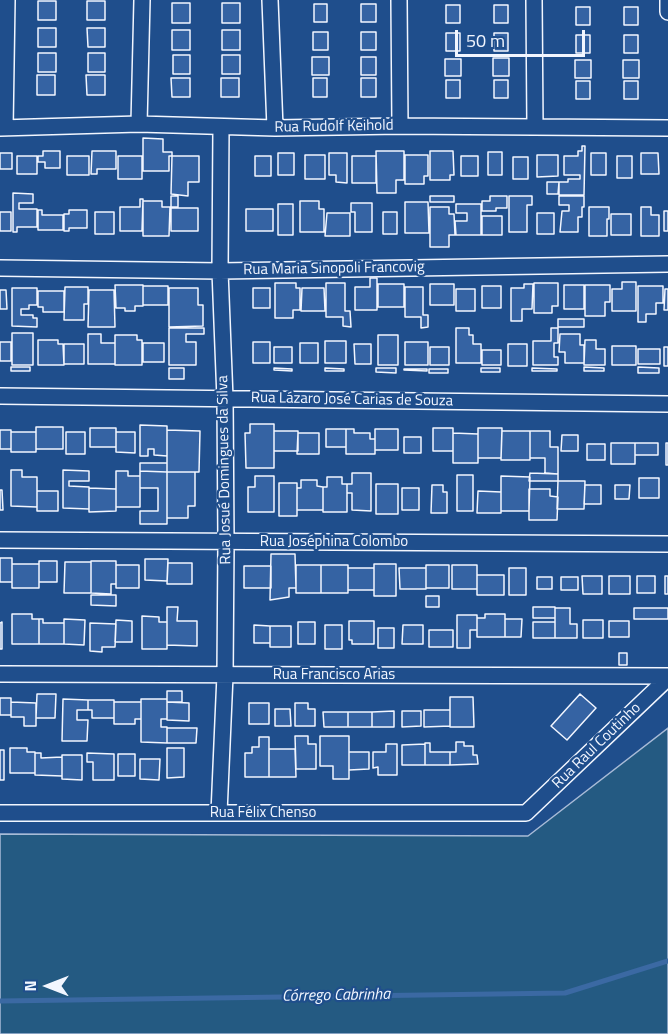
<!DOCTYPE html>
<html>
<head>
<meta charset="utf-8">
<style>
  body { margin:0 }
  #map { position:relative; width:668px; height:1034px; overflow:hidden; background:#1f4e8c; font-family:"Titillium Web",sans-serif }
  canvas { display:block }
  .north { position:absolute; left:18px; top:956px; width:60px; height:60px; -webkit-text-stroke:4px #1f4e8c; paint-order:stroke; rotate:270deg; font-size:16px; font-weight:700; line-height:24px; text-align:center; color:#f2f6ff }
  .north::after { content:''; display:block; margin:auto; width:21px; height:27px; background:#f2f6ff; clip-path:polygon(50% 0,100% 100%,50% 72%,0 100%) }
  .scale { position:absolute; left:455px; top:30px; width:130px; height:27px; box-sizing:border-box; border:3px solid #f2f6ff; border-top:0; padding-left:8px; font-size:18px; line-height:21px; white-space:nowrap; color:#f2f6ff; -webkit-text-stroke:4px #1f4e8c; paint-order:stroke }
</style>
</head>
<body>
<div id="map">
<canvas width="668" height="1034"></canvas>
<div class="north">N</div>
<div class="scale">50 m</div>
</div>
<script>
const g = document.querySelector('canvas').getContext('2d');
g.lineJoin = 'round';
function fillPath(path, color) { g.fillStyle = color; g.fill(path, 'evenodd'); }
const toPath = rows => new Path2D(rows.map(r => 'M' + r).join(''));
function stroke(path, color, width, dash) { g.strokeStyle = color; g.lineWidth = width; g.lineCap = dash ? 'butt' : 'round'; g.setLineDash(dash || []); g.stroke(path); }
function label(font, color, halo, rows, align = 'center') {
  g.font = font + ' "Titillium Web",sans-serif'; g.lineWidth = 4.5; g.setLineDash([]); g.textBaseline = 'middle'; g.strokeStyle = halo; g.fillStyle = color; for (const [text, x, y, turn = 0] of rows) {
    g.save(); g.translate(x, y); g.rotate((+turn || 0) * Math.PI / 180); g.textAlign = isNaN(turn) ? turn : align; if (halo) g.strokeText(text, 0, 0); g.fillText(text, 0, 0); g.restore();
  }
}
const green = toPath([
  [668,728,668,1034,0,1034,0,834,528,836,668,728]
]);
const stream = toPath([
  [0,1001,565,993,668,961]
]);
const building = toPath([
  [38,1,56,1,56,20,38,20,38,1],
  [87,1,105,1,105,20,87,20,87,1],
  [172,3,190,3,190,23,172,23,172,3],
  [222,3,240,3,240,23,222,23,222,3],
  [314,4,327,4,327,22,314,22,314,4],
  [361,4,376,4,376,22,361,22,361,4],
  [446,5,460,5,460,23,446,23,446,5],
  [494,5,508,5,508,23,494,23,494,5],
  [576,7,590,7,590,25,576,25,576,7],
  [624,7,638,7,638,25,624,25,624,7],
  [38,28,56,28,56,47,38,47,38,28],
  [87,28,105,28,105,47,88,47,87,28],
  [172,30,190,30,190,50,172,50,172,30],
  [222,30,240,30,240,50,222,50,222,30],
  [313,32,328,32,328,50,313,50,313,32],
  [361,32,376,32,376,50,361,50,361,32],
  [446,33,460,33,460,51,446,51,446,33],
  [494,33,508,33,508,51,494,51,494,33],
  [576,35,590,35,590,53,576,53,576,35],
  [624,35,638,35,638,53,624,53,624,35],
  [38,53,56,53,56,72,38,72,38,53],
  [88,53,105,53,105,72,88,72,88,53],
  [173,55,190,55,190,74,173,74,173,55],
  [222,55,240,55,240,74,222,74,222,55],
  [312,57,329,57,329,75,312,75,312,57],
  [361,57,376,57,376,75,361,75,361,57],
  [493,58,509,58,509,76,493,76,493,58],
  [445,59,461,59,461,76,445,76,445,59],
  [575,60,591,60,591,78,575,78,575,60],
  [623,60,639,60,639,78,623,78,623,60],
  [37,75,55,75,55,95,37,95,37,75],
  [86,75,105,75,105,95,87,95,86,75],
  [171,78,190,78,190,97,172,97,171,78],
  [221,78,239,78,239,97,221,97,221,78],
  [313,78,327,78,327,97,313,97,313,78],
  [361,78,376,78,376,97,361,97,361,78],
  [446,80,460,80,460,98,446,98,446,80],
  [494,80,508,80,508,98,494,98,494,80],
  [576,81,590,81,590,99,576,99,576,81],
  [624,81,638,81,638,99,624,99,624,81],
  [143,138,163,139,163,152,172,152,172,156,169,156,169,171,143,171,143,138],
  [582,146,585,146,584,195,559,195,559,182,568,182,568,179,580,179,580,175,564,175,564,156,578,156,578,151,582,151,582,146],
  [43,151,60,151,60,168,45,168,45,162,38,162,38,156,43,156,43,151],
  [92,151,116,151,116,169,97,169,97,174,91,174,92,151],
  [376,151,404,151,404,180,396,180,396,193,377,193,376,151],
  [430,151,453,151,454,175,450,175,450,180,430,180,430,151],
  [488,152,502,152,502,175,488,175,488,152],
  [0,153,12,153,12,169,0,169,0,153],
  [278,153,294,153,294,175,278,175,278,153],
  [329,153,347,153,347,183,336,182,336,175,329,175,329,153],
  [591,153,606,153,606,175,591,175,591,153],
  [641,153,658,153,659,174,641,174,641,153],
  [305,155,325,155,325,179,305,179,305,155],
  [405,155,428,155,428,176,424,176,424,184,405,184,405,155],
  [537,155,558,155,558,176,537,177,537,155],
  [17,156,37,156,37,174,17,174,17,156],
  [67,156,89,156,89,175,67,175,67,156],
  [118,156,142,156,142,179,118,179,118,156],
  [172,156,199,156,199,182,188,182,188,196,171,194,172,156],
  [255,156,271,156,271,176,255,176,255,156],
  [352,156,376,156,376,183,352,183,352,156],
  [461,156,478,156,478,176,461,176,461,156],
  [617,156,632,156,632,178,617,178,617,156],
  [513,157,528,157,528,179,513,179,513,157],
  [547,182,559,182,558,194,547,194,547,182],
  [13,193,33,194,33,203,19,203,19,209,37,209,37,227,17,227,17,232,13,232,13,193],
  [171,196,178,196,178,207,171,207,171,196],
  [430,196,454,196,454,202,430,202,430,196],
  [490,196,507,196,507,208,496,208,496,211,482,211,482,201,490,201,490,196],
  [509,196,532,196,532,205,527,205,527,232,509,232,509,196],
  [559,196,584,196,584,207,582,207,582,217,578,217,578,232,560,232,562,211,569,211,569,205,559,205,559,196],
  [140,199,143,199,142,231,120,231,120,207,140,207,140,199],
  [143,201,162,201,162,207,170,207,169,236,143,236,143,201],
  [300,201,319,201,319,209,324,209,324,232,300,232,300,201],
  [405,202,428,202,429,233,405,233,405,202],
  [351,203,372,203,372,232,355,232,355,212,351,212,351,203],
  [278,204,293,204,293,235,278,235,278,204],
  [456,204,481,204,481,235,456,235,455,221,467,221,467,213,456,213,456,204],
  [430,207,449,207,449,214,454,214,455,235,449,235,449,247,430,247,430,207],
  [589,207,609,207,609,219,607,219,607,236,589,236,589,207],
  [641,207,651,207,651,215,659,215,659,236,641,236,641,207],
  [171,208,198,208,198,231,171,231,171,208],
  [246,209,273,209,273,231,246,231,246,209],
  [38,210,42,210,42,215,63,215,63,230,38,230,38,210],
  [69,210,87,210,87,228,69,228,69,231,64,231,64,214,69,214,69,210],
  [664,211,668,211,668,231,664,231,664,211],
  [0,212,11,212,11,231,0,231,0,212],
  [95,212,114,212,114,234,95,234,95,212],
  [383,212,397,212,397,234,383,234,383,212],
  [327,213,350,213,350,236,325,236,327,213],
  [537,213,554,213,554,234,537,234,537,213],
  [611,214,631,214,631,235,611,235,611,214],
  [482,216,502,216,502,235,482,235,482,216],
  [370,278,377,278,377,310,355,310,355,287,370,287,370,278],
  [622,282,636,282,636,311,612,311,612,289,622,289,622,282],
  [275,283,296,283,296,288,300,288,300,310,293,310,293,318,275,318,275,283],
  [326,283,345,283,345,311,350,311,351,327,343,326,343,317,326,317,326,283],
  [534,283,558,283,558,306,552,306,552,313,534,313,534,283],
  [378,284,404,284,404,307,378,307,378,284],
  [430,284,454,284,454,305,430,305,430,284],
  [524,284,533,284,532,309,522,309,522,321,511,321,511,288,524,288,524,284],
  [115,285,143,285,143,306,135,306,135,311,125,311,125,308,116,308,115,285],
  [564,285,584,285,584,309,564,309,564,285],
  [585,285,610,285,610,302,605,302,605,316,585,316,585,285],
  [143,286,168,286,168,305,143,305,143,286],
  [482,286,501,286,501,308,482,308,482,286],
  [638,286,663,286,663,303,656,303,656,314,646,314,646,322,638,322,638,286],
  [65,287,88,287,88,304,84,304,84,320,64,320,65,287],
  [405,287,423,287,423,315,428,315,428,327,421,328,421,317,405,317,405,287],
  [12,288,37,288,37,305,29,305,29,309,21,309,21,315,33,315,33,318,37,318,37,327,12,326,12,288],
  [169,288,198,288,198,305,203,305,203,326,169,327,169,288],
  [253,288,270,288,270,308,253,308,253,288],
  [302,288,324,288,325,311,301,311,302,288],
  [456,289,475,289,475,311,456,311,456,289],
  [665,289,668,289,668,310,664,310,665,289],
  [0,290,6,290,7,309,0,309,0,290],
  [89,290,114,290,115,327,88,327,89,290],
  [38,291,64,291,64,312,43,312,43,307,38,307,38,291],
  [558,319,584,319,584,327,558,327,558,319],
  [169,328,204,328,204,334,186,334,186,342,196,342,196,365,169,365,169,328],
  [456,328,469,328,469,335,473,335,473,344,481,344,481,363,456,363,456,328],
  [551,328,558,328,558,343,554,343,554,357,558,357,558,365,533,365,533,341,551,341,551,328],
  [12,333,33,333,33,365,12,365,12,333],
  [88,334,101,334,101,343,115,343,115,364,88,364,88,334],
  [560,334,580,334,580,345,584,345,584,363,565,363,565,352,559,352,560,334],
  [115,335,137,335,137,340,142,340,142,365,115,365,115,335],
  [378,335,398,335,398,365,378,365,378,335],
  [38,340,58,340,58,344,63,344,64,365,38,365,38,340],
  [585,340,596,340,596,349,605,349,605,365,584,365,585,340],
  [325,341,346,341,346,363,325,363,325,341],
  [0,342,11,342,11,361,0,361,0,342],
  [253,342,270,342,270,363,253,363,253,342],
  [405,342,428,342,428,365,405,365,405,342],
  [143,343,164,343,164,362,143,362,143,343],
  [300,343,318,343,318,363,300,363,300,343],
  [64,344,84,344,84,364,64,364,64,344],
  [354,344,371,344,371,364,355,364,354,344],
  [508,344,527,344,527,366,508,366,508,344],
  [612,346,636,346,636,365,612,365,612,346],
  [274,347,292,347,292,363,274,363,274,347],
  [430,347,449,347,449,365,430,365,430,347],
  [664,347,668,347,668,366,664,366,664,347],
  [638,349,660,349,660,364,638,364,638,349],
  [482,350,501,350,501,365,482,365,482,350],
  [11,367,30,367,30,371,11,371,11,367],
  [584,367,604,368,604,371,584,371,584,367],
  [638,367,659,368,659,373,638,373,638,367],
  [169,368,184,368,184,379,169,379,169,368],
  [274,368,292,369,292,371,274,370,274,368],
  [325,368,344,369,344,371,325,371,325,368],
  [376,368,396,368,396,373,376,372,376,368],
  [481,368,500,368,500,372,481,372,481,368],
  [532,368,557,369,557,371,532,371,532,368],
  [404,369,427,369,427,371,404,370,404,369],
  [429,369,448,369,448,373,429,373,429,369],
  [250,424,274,424,274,468,246,468,245,433,250,433,250,424],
  [140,425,167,426,167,456,154,455,154,449,148,449,148,456,140,456,140,425],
  [36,427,63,427,63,449,36,449,36,427],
  [90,428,116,428,116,447,90,447,90,428],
  [433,428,453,428,453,451,433,451,433,428],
  [478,428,502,428,501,458,478,458,478,428],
  [326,429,346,429,346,447,326,447,326,429],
  [346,429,354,429,354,433,370,433,370,439,375,439,375,454,346,454,346,429],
  [375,429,398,429,398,450,375,450,375,429],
  [0,430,11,430,11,449,0,449,0,430],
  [167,430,200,431,199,472,167,472,167,430],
  [274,431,298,431,298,451,274,451,274,431],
  [502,431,530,431,530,460,501,460,502,431],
  [530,431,550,431,550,447,558,447,558,474,545,473,545,458,530,458,530,431],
  [11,432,36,432,36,452,11,452,11,432],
  [66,432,85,432,85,454,66,454,66,432],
  [116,432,135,432,135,453,116,452,116,432],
  [298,433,319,433,319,454,297,454,298,433],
  [453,433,478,434,478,463,453,463,453,433],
  [562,435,578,435,578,451,561,451,562,435],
  [404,437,421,437,421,453,404,453,404,437],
  [611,443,635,443,635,464,611,464,611,443],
  [635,443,658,443,658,455,635,455,635,443],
  [666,443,668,443,668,465,666,465,666,443],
  [587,444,605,444,605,460,587,460,587,444],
  [140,463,167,463,167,472,140,471,140,463],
  [11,470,22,470,22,477,37,477,37,507,11,506,11,470],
  [63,470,89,471,89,481,69,481,69,486,89,487,89,509,63,508,63,470],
  [116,471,128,471,128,476,140,476,140,507,116,507,116,471],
  [140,471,167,472,167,524,140,524,140,511,158,511,158,488,140,488,140,471],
  [167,472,195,472,195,506,188,506,188,518,167,518,167,472],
  [352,473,371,473,371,511,352,510,352,493,347,493,347,484,352,484,352,473],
  [530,473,558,474,558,481,529,481,530,473],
  [457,475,473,475,473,511,457,511,457,475],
  [255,476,274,476,274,512,248,512,248,487,255,487,255,476],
  [501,476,530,477,529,511,501,511,501,476],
  [327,477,342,477,342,484,347,484,347,512,323,512,323,487,327,487,327,477],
  [639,478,659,478,659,498,639,498,639,478],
  [301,480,317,480,317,486,323,487,323,510,297,510,297,488,301,488,301,480],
  [558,481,585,481,584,509,557,509,558,481],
  [279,483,297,483,297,516,279,516,279,483],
  [376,484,398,484,398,514,376,514,376,484],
  [432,485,443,485,443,492,447,492,447,513,431,513,432,485],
  [585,485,601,485,601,504,584,504,585,485],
  [615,485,630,485,629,499,615,499,615,485],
  [89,488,116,489,116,511,89,512,89,488],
  [402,488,419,488,419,510,402,510,402,488],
  [529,489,550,489,550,496,558,497,557,520,529,520,529,489],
  [0,490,2,490,3,510,0,510,0,490],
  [37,491,58,491,58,511,37,511,37,491],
  [478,491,501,492,501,513,477,513,478,491],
  [271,554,295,554,296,588,289,588,289,597,270,600,271,554],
  [0,558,12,558,12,582,0,582,0,558],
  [145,559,168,559,167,581,145,580,145,559],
  [39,561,57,561,57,582,39,582,39,561],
  [91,561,116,561,116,584,111,584,111,594,91,593,91,561],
  [65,562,91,562,91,593,64,593,65,562],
  [168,563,192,563,192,584,167,584,168,563],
  [12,564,39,564,39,588,12,588,12,564],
  [374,564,396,564,396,596,374,596,374,564],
  [116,565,139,565,139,588,116,588,116,565],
  [296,565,321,565,321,593,296,593,296,565],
  [321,565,348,565,348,593,321,593,321,565],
  [426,565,449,565,449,588,426,588,426,565],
  [452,565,477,565,477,589,452,589,452,565],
  [244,566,271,566,271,588,244,588,244,566],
  [348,568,374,568,374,590,348,590,348,568],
  [399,568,426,568,426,589,400,589,399,568],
  [509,568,526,568,526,595,509,595,509,568],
  [477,575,504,575,504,595,477,595,477,575],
  [582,576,602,576,602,594,583,594,582,576],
  [609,576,630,576,630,594,609,594,609,576],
  [637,576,655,576,655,593,637,593,637,576],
  [665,576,668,576,668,594,665,594,665,576],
  [537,577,552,577,552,589,537,589,537,577],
  [561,577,578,577,578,590,561,590,561,577],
  [91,595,116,595,116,606,91,605,91,595],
  [426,596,439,596,439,607,426,607,426,596],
  [167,607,178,607,177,621,197,621,197,646,167,645,167,607],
  [533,607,555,607,555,618,533,618,533,607],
  [555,608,570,608,570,624,577,624,577,638,555,638,555,608],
  [634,608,668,608,668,619,634,619,634,608],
  [12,614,32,614,32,619,39,619,39,644,12,644,12,614],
  [485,614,505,614,505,637,477,637,477,618,485,618,485,614],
  [457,615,477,615,477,630,470,630,470,648,457,648,457,615],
  [142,616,159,617,159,622,167,622,167,649,142,649,142,616],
  [39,619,43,619,43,623,64,623,64,644,39,644,39,619],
  [64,619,85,620,84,645,64,644,64,619],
  [505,619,522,619,521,637,505,637,505,619],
  [116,620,132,621,132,642,115,642,116,620],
  [583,620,603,620,603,638,583,638,583,620],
  [349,621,374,621,374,644,352,644,352,640,349,640,349,621],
  [609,621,629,621,629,637,609,637,609,621],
  [2,622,2,649,0,649,0,623,2,622],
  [298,622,315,622,315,644,298,644,298,622],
  [533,622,555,622,555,638,533,638,533,622],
  [90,623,116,624,115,647,102,647,102,652,90,651,90,623],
  [254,625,270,626,270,643,254,643,254,625],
  [325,625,342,625,342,649,325,649,325,625],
  [403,625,423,625,423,644,402,644,403,625],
  [270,626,291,626,291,647,270,647,270,626],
  [378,628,394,628,394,648,378,648,378,628],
  [429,630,453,630,453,647,429,647,429,630],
  [619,653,627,653,627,665,619,665,619,653],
  [167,691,182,691,182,702,167,702,167,691],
  [37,694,56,694,55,718,36,718,37,694],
  [580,694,596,708,567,740,551,726,580,694],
  [450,697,473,697,474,727,450,727,450,697],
  [0,698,11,698,11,715,0,715,0,698],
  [63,699,88,700,88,710,77,710,77,720,88,720,87,741,62,741,63,699],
  [141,699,167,699,167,719,161,719,161,727,167,727,167,743,141,742,141,699],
  [88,700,114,700,114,718,92,718,92,710,88,710,88,700],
  [11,702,36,703,36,726,24,726,24,717,11,717,11,702],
  [114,702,141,702,141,719,135,719,135,724,114,724,114,702],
  [167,702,189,703,189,721,167,720,167,702],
  [249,703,269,703,269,724,249,724,249,703],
  [295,703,308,703,308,709,315,709,315,726,295,726,295,703],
  [275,709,290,709,291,726,275,726,275,709],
  [424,710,450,710,450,726,424,727,424,710],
  [394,711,394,727,372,727,372,712,394,711],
  [402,711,421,711,421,726,402,727,402,711],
  [323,712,348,712,348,727,324,727,323,712],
  [348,712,372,712,372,727,348,727,348,712],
  [167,728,197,728,196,743,167,743,167,728],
  [295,736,308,736,308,744,316,744,316,769,296,769,295,736],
  [320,736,349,736,349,779,333,779,333,766,320,766,320,736],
  [259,737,269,737,269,777,245,777,245,753,252,753,252,747,259,747,259,737],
  [456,742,464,742,464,746,473,746,473,755,477,755,478,764,450,765,450,752,456,752,456,742],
  [425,743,430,743,430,752,450,752,450,765,425,765,425,743],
  [386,744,397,744,397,775,378,775,378,767,373,768,373,752,386,752,386,744],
  [425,744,425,765,402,765,402,745,425,744],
  [10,748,27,748,27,752,35,752,35,773,10,773,10,748],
  [167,748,184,748,184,777,167,778,167,748],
  [269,749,295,749,296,777,269,777,269,749],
  [0,750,4,750,4,780,0,780,0,750],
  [349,752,369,752,369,769,349,770,349,752],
  [35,753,41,753,41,758,62,757,62,776,35,775,35,753],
  [87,753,114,754,114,780,93,780,93,762,87,762,87,753],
  [118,754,135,754,135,776,118,776,118,754],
  [62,755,82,755,82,780,62,779,62,755],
  [140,759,160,759,159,780,140,779,140,759]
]);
const street = toPath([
  [270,0,275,128],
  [399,0,400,126],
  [534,0,535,127],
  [668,0,668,12],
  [139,124,142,0],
  [0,128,139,124,275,128,400,126,668,128],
  [5,128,7,0],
  [0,268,220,271,668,264],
  [0,396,668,404],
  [0,540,668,544],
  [0,674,668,676],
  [0,813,526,813,668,678],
  [219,813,225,675,226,542,225,399,220,271,221,127]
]);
const streetNames = [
  ["Rua Rudolf Keihold",334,127,-1],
  ["Rua Maria Sinopoli Francovig",334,269,-1],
  ["Rua Lázaro José Carias de Souza",352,400,1],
  ["Rua Josué Domingues da Silva",225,470,-91],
  ["Rua Joséphina Colombo",334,542],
  ["Rua Francisco Arias",334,675],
  ["Rua Raul Coutinho",597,746,-44],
  ["Rua Félix Chenso",263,813]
];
const waterNames = [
  ["Córrego Cabrinha",336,996,-1]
];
fillPath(green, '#245a82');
stroke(green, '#a8bbd7', 1.5);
stroke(stream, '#3b69a3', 5);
fillPath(building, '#3563a3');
stroke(building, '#f2f6ff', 1.5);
stroke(street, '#f2f6ff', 18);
stroke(street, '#1f4e8c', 15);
label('15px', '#f2f6ff', '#1f4e8c', streetNames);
label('italic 16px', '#f2f6ff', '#1f4e8c', waterNames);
</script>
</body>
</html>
